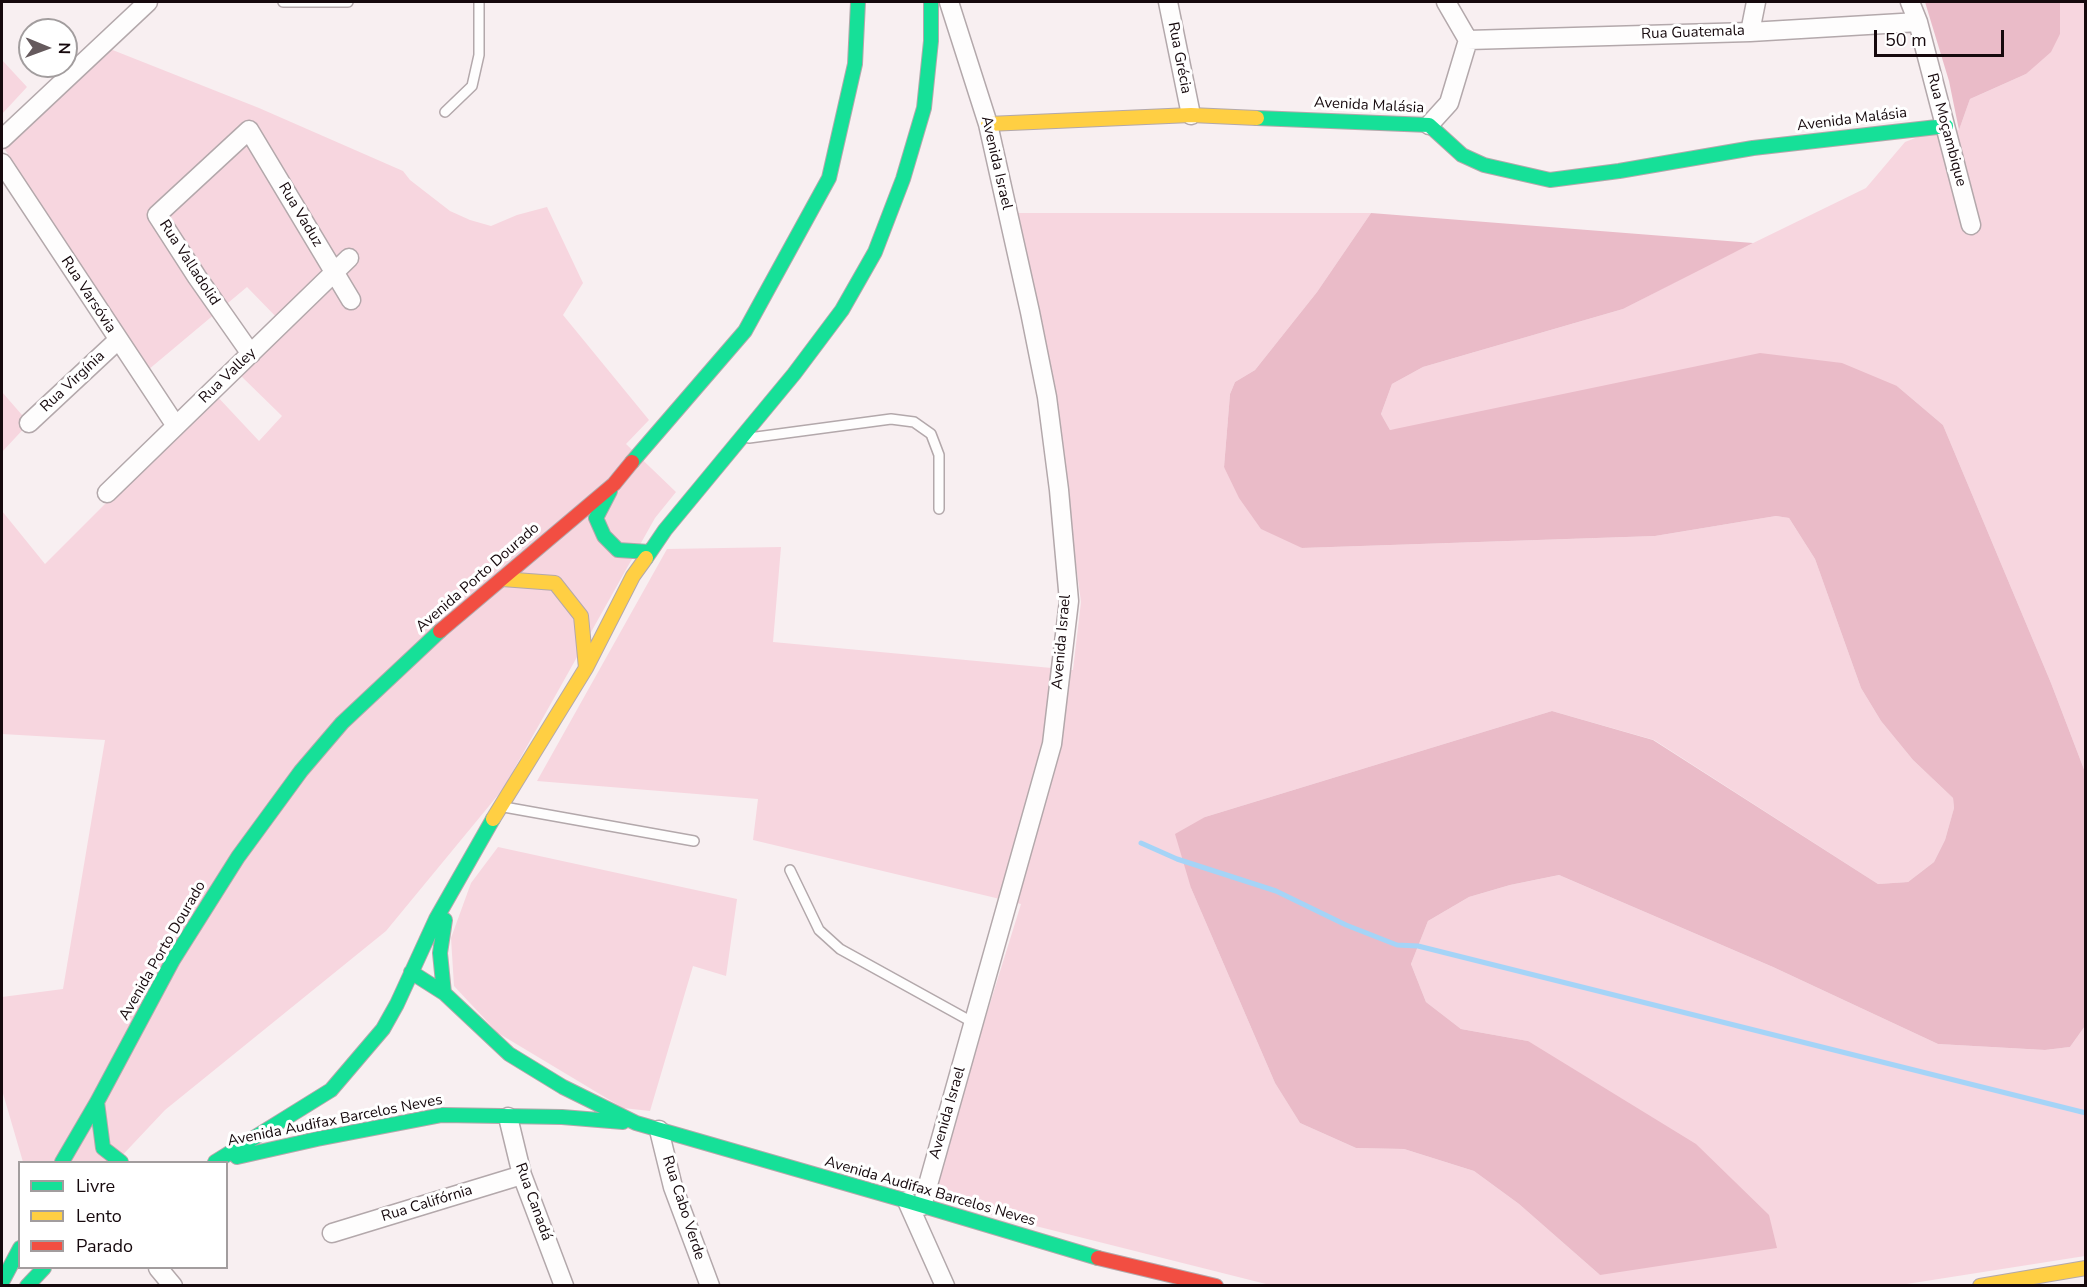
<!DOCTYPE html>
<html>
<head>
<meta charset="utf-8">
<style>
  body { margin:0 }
  #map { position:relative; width:2087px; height:1287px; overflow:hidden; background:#f8eff1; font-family:"Nunito Sans",sans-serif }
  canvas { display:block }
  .frame { position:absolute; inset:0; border:3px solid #16090d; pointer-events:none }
  .legend { position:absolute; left:18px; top:1161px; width:210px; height:108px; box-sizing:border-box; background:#fff; border:2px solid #a29d9e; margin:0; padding:8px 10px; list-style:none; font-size:18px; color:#16090d }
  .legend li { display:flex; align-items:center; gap:12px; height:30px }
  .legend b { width:30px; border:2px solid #a29d9e }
  .north { position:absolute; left:18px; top:18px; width:60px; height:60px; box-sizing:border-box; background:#fff; border:2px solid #a29d9e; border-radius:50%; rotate:91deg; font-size:16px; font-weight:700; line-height:24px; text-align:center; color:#16090d }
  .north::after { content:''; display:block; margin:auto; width:21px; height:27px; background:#655a5d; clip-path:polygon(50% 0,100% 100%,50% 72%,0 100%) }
  .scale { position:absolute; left:1874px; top:30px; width:130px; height:27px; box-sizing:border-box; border:3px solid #16090d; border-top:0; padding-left:8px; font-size:18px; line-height:21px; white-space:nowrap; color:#16090d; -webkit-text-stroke:4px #fff; paint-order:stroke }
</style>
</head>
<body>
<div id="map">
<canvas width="2087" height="1287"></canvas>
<div class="frame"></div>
<ul class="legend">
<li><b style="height:8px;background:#16e098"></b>Livre</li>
<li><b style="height:8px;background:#ffcf43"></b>Lento</li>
<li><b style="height:8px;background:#f24e42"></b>Parado</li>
</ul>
<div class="north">N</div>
<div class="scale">50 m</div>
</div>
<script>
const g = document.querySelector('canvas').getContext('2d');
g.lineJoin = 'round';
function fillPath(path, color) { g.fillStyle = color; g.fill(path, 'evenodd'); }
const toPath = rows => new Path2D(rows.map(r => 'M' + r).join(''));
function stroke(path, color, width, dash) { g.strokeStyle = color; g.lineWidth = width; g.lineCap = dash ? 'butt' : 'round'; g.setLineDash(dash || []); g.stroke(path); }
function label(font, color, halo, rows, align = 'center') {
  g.font = font + ' "Nunito Sans",sans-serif'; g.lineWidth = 6; g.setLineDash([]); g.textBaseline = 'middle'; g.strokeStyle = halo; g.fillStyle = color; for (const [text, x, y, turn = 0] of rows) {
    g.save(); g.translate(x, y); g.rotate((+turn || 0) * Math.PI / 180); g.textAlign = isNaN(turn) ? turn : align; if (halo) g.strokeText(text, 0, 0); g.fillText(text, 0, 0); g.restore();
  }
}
const green = toPath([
  [2060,2,2085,2,2085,772,2051,683,1943,425,1897,386,1390,430,1381,414,1392,384,1423,367,1623,309,1704,267,1866,188,1905,142,1946,126,1959,130,1970,99,2026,74,2060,34],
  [100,45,259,108,403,171,410,180,450,211,470,220,491,226,517,215,547,207,583,283,563,315,649,420,626,444,676,492,655,518,503,789,386,931,165,1110,116,1162,23,1162,2,1090,2,997,63,989,105,740,2,734,2,511,45,564,215,394,259,441,282,416,239,374,282,323,247,287,148,370,2,145],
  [2,60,27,87,2,114],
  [1008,213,1371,213,1317,292,1255,370,1235,382,1230,394,1224,467,1302,548,1655,536,1776,516,1789,518,1815,559,1861,688,1881,721,1913,760,1953,798,1954,808,1945,840,1934,862,1908,882,1878,884,1654,740,1552,711,1205,817,1191,888,1275,1083,1300,1123,1356,1148,1404,1149,1474,1171,1519,1204,1600,1275,1528,1041,1461,1029,1426,1002,1411,964,1428,921,1469,897,1510,885,1559,875,1773,967,1938,1044,2045,1050,2070,1047,2085,1026,2085,1256,1894,1286,1270,1285,972,1210,931,1193,1021,904,753,840,758,799,537,781,667,549,781,547,773,642,1073,670,1081,602,1070,520],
  [2,392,29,423,2,452],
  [498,847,737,899,726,976,693,966,650,1111,623,1108,498,1033,454,986,451,938,471,883]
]);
const forest = toPath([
  [1925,2,2060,2,2060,34,2051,52,2026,74,1970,99,1959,130,1949,81],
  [1371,213,1753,243,1623,309,1423,367,1392,384,1381,414,1390,430,1760,353,1842,363,1897,386,1943,425,2051,683,2085,772,2085,1026,2070,1047,2045,1050,1938,1044,1773,967,1559,875,1510,885,1469,897,1428,921,1411,964,1426,1002,1461,1029,1528,1041,1696,1144,1769,1215,1777,1248,1600,1275,1519,1204,1474,1171,1404,1149,1356,1148,1300,1123,1275,1083,1191,888,1175,834,1205,817,1552,711,1653,740,1878,884,1908,882,1934,862,1945,840,1954,808,1953,798,1913,760,1881,721,1861,688,1815,559,1789,518,1776,516,1655,536,1302,548,1261,529,1239,498,1224,467,1230,394,1235,382,1255,370,1317,292]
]);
const stream = toPath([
  [1141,843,1177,859,1276,891,1346,925,1397,945,1418,946,2086,1113]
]);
const lane = toPath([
  [283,2,348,2],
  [445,112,472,86,479,55,479,2],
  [749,438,891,419,914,422,931,434,939,455,939,509],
  [504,807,694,841],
  [790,870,819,930,840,949,974,1023]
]);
const street = toPath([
  [1168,2,1191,115],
  [1910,2,1918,22,1971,225],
  [1750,32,1756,2],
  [1468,40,1750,32,1918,22],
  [1429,125,1449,103,1468,40,1446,2],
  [2,139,148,2],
  [2,163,176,426],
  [251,354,197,277,157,215,249,130,351,300],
  [29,423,118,340],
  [107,493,349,258],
  [508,1117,522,1175,564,1286],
  [659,1130,673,1187,710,1286],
  [907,1201,945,1286],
  [922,1206,1052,744,1069,601,1059,490,1047,397,1030,312,988,124,949,2],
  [332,1233,522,1175],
  [158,1268,173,1286]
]);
const fast = toPath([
  [1257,118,1429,125,1462,155,1484,165,1550,180,1619,171,1753,148,1946,126],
  [632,462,745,331,829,178,855,64,858,2],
  [610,491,596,518,604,536,618,550,649,552],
  [646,558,665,530,794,374,842,310,875,252,903,179,924,108,931,41,931,2],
  [411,972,444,993,509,1054,563,1087,636,1123,907,1201,1098,1258],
  [444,993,440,953,445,920],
  [97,1102,103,1148,121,1162],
  [237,1157,317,1139,442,1115,562,1117,623,1122],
  [62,1162,97,1102,173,960,238,857,301,771,342,723,440,631],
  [215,1162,331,1090,383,1029,397,1004,436,919,493,819],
  [2,1282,20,1248],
  [27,1286,44,1268]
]);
const slow = toPath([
  [988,124,1191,115,1257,118],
  [502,579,555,583,581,616,586,668],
  [493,819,586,668,633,576,646,558],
  [1980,1286,2086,1268]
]);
const jam = toPath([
  [440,631,614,484,632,462],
  [1098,1258,1216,1286]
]);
const streetNames = [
  ["Rua Guatemala",1693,33,-2],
  ["Rua Grécia",1179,58,79],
  ["Avenida Malásia",1369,106,3],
  ["Avenida Malásia",1852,120,-7],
  ["Rua Moçambique",1946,130,75],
  ["Avenida Israel",996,163,77],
  ["Rua Vaduz",300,215,59],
  ["Rua Valladolid",189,263,57],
  ["Rua Varsóvia",88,295,57],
  ["Rua Valley",228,376,-44],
  ["Rua Virgínia",73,382,-43],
  ["Avenida Porto Dourado",478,578,-41],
  ["Avenida Israel",1062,642,-85],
  ["Avenida Porto Dourado",163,951,-60],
  ["Avenida Israel",948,1113,-74],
  ["Avenida Audifax Barcelos Neves",335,1121,-11],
  ["Avenida Audifax Barcelos Neves",930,1192,16],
  ["Rua Canadá",533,1202,70],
  ["Rua Califórnia",427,1204,-17],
  ["Rua Cabo Verde",683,1208,72]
];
fillPath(green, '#f7d6df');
fillPath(forest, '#eabbc8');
stroke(stream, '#a5d4f7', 5);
stroke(lane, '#b3a8ab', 12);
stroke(street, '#b3a8ab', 21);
stroke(fast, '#b3a8ab', 16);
stroke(slow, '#b3a8ab', 16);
stroke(jam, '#b3a8ab', 16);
stroke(lane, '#fefdfd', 9);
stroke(street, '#fefdfd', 18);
stroke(fast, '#16e098', 14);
stroke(slow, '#ffcf43', 14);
stroke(jam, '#f24e42', 14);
label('15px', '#16090d', '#fff', streetNames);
</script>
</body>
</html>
